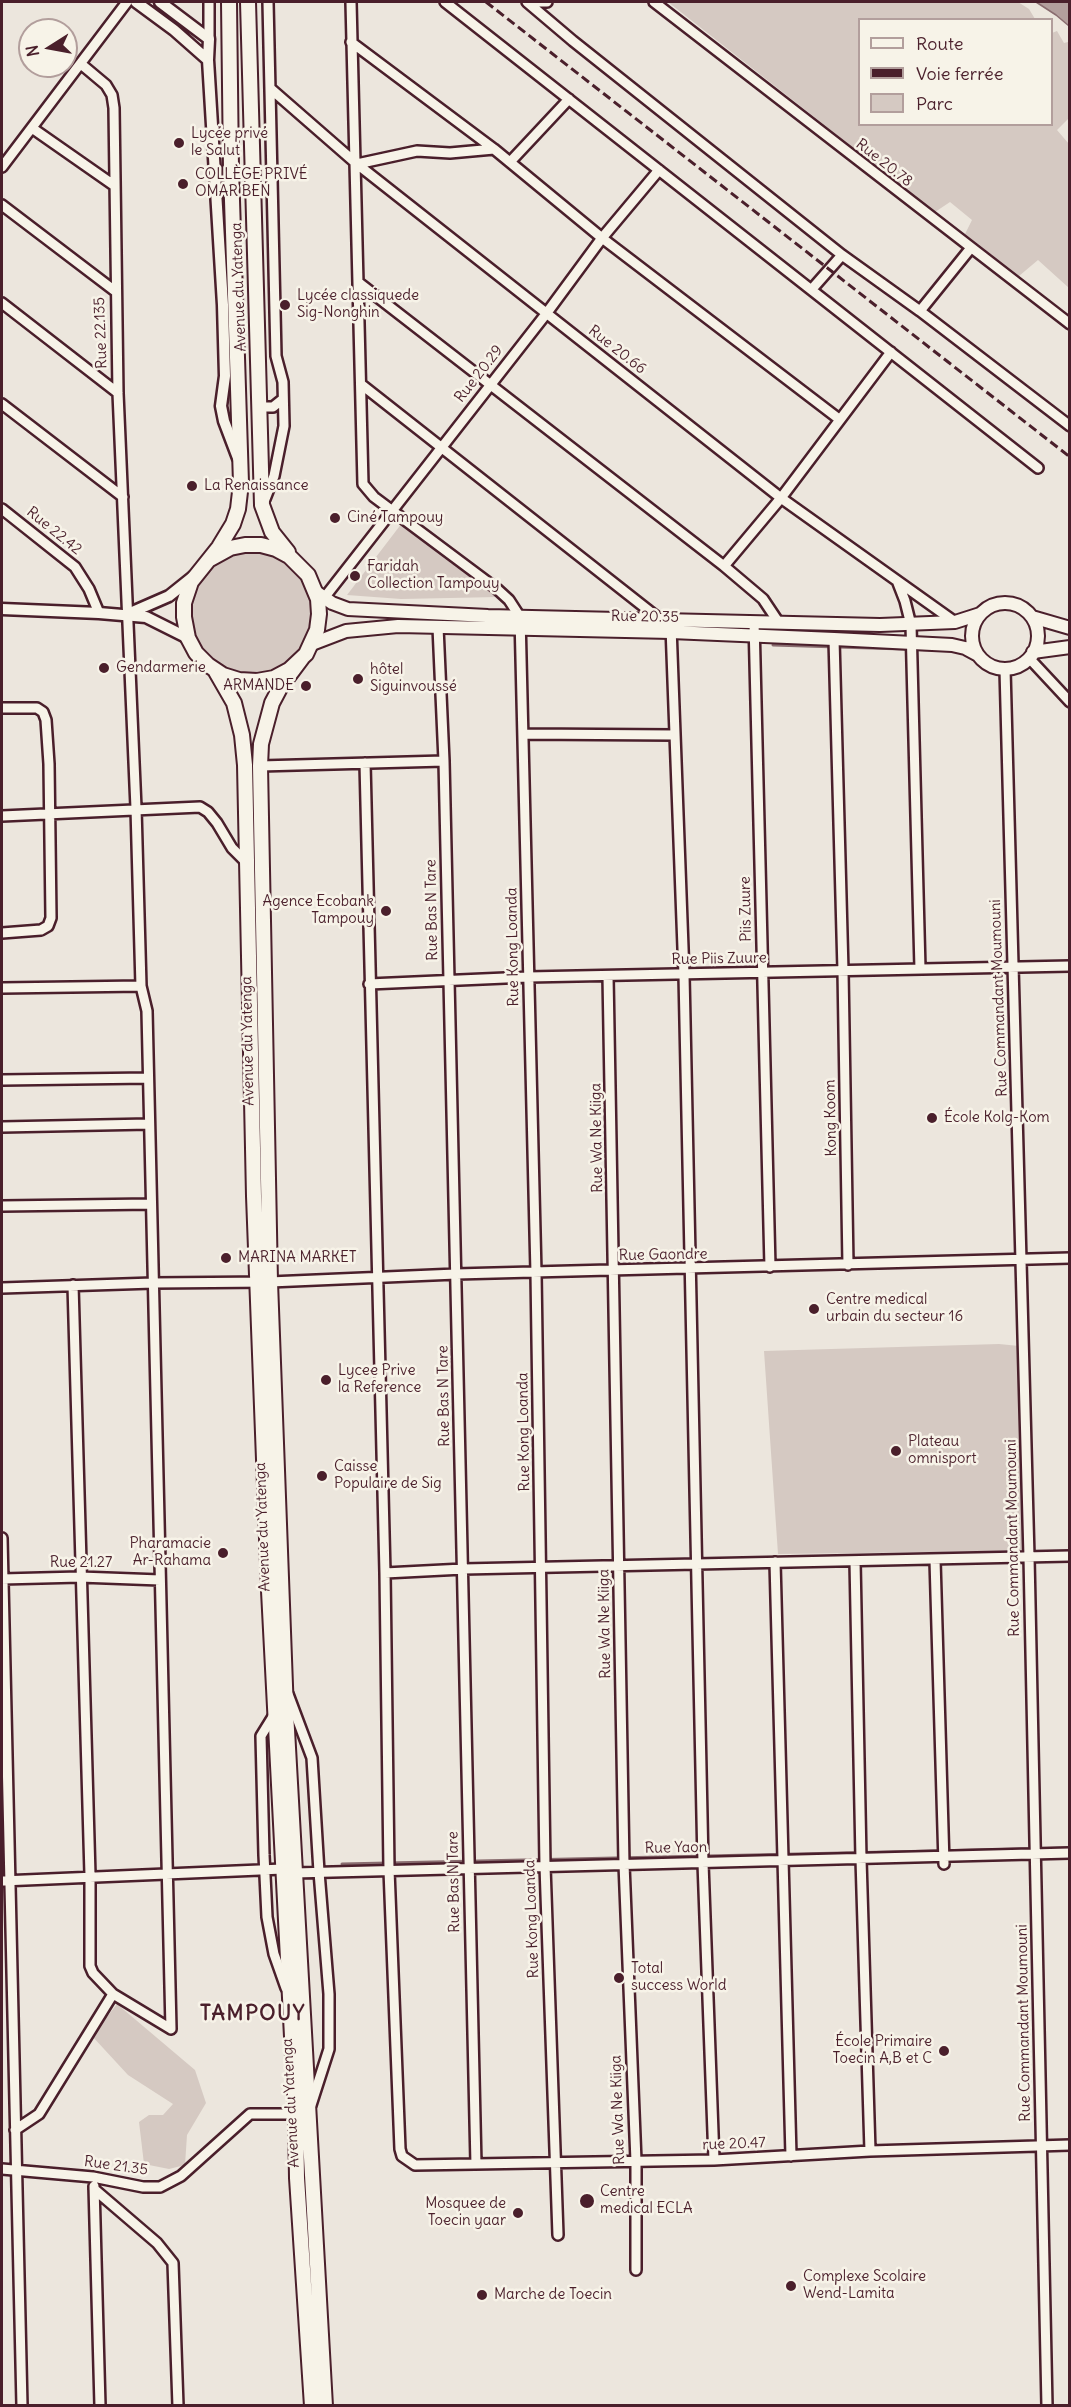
<!DOCTYPE html>
<html>
<head>
<meta charset="utf-8">
<style>
  body { margin:0 }
  #map { position:relative; width:1071px; height:2407px; overflow:hidden; background:#ece6dd; font-family:Delius,sans-serif }
  canvas { display:block }
  .frame { position:absolute; inset:0; border:3px solid #4a1f2b; pointer-events:none }
  .legend { position:absolute; left:858px; top:18px; width:195px; height:108px; box-sizing:border-box; background:#f7f3e8; border:2px solid #b29e9c; margin:0; padding:8px 10px; list-style:none; font-size:18px; color:#4a1f2b }
  .legend li { display:flex; align-items:center; gap:12px; height:30px }
  .legend b { width:30px; border:2px solid #b29e9c }
  .north { position:absolute; left:18px; top:18px; width:60px; height:60px; box-sizing:border-box; background:#f7f3e8; border:2px solid #b29e9c; border-radius:50%; rotate:259deg; font-size:16px; font-weight:700; line-height:24px; text-align:center; color:#4a1f2b }
  .north::after { content:''; display:block; margin:auto; width:21px; height:27px; background:#4a1f2b; clip-path:polygon(50% 0,100% 100%,50% 72%,0 100%) }
</style>
</head>
<body>
<div id="map">
<canvas width="1071" height="2407"></canvas>
<div class="frame"></div>
<ul class="legend">
<li><b style="height:8px;background:#f7f3e8"></b>Route</li>
<li><b style="height:8px;background:#4a1f2b"></b>Voie ferrée</li>
<li><b style="height:16px;background:#d5c9c2"></b>Parc</li>
</ul>
<div class="north">N</div>
</div>
<script>
const g = document.querySelector('canvas').getContext('2d');
g.lineJoin = 'round';
function fillPath(path, color) { g.fillStyle = color; g.fill(path, 'evenodd'); }
const toPath = rows => new Path2D(rows.map(r => 'M' + r).join(''));
function stroke(path, color, width, dash) { g.strokeStyle = color; g.lineWidth = width; g.lineCap = dash ? 'butt' : 'round'; g.setLineDash(dash || []); g.stroke(path); }
function label(font, color, halo, rows, align = 'center') {
  g.font = font + ' Delius,sans-serif'; g.lineWidth = 5; g.setLineDash([]); g.textBaseline = 'middle'; g.strokeStyle = halo; g.fillStyle = color; for (const [text, x, y, turn = 0] of rows) {
    g.save(); g.translate(x, y); g.rotate((+turn || 0) * Math.PI / 180); g.textAlign = isNaN(turn) ? turn : align; if (halo) g.strokeText(text, 0, 0); g.fillText(text, 0, 0); g.restore();
  }
}
const green = toPath([
  [668,2,1018,2,1029,9,1035,19,860,20,860,124,1052,124,1052,33,1057,31,1064,43,1068,42,1070,43,1069,118,1057,130,1069,144,1069,288,1038,260,1019,276,965,234,972,220,950,202,935,212],
  [402,523,498,597,401,599,347,595],
  '190 613a61 61 0 1 1 122 0a61 61 0 1 1-122 0Z',
  [999,1344,1019,1346,1023,1551,778,1554,764,1351],
  [117,2004,195,2070,206,2103,187,2135,185,2165,169,2169,144,2164,139,2122,149,2115,163,2115,173,2104,128,2075,92,2036]
]);
const water = toPath([
  [1036,2,1069,2,1069,26,1056,15,1036,2]
]);
const stream = toPath([
  [773,645,935,650],
  [342,1864,1070,1848],
  [606,1869,1070,1858],
  [343,1876,365,1876]
]);
const minor = toPath([
  [209,2,209,39],
  [351,2,363,484,374,497,497,589,509,600,520,617,536,1273,545,1866,558,2235],
  [445,2,1038,468],
  [527,2,573,41,842,255,920,311,1070,426],
  [528,2,547,2],
  [654,2,1070,324],
  [351,42,494,149,602,238,839,419],
  [81,64,106,85,112,95,114,108,118,393,136,808,141,986,147,1011,171,2029],
  [271,89,357,164,781,498,955,622],
  [32,128,115,186],
  [510,162,569,99],
  [357,164,417,151,450,153,494,149],
  [2,167,127,2],
  [2,205,115,291],
  [358,282,724,566,763,599,779,623],
  [812,289,842,255],
  [2,303,118,393],
  [920,311,970,249],
  [362,385,662,621],
  [2,404,123,497],
  [260,407,273,407,283,399],
  [265,499,274,476,284,426,283,382,276,356,268,2],
  [2,509,75,567,89,589,99,613],
  [724,566,781,498,891,352],
  [898,583,905,601,911,625,920,969],
  [324,598,546,314,602,238,659,170],
  [754,622,770,1267],
  [438,627,444,761,476,2164],
  [671,627,684,975,703,1863,714,2160],
  [834,639,843,971,848,1265],
  [1029,658,1070,702],
  [1005,669,1029,1557,1047,2406],
  [2,708,37,708,43,712,46,720,49,764,51,918,48,926,41,930,2,933],
  [523,734,675,735],
  [365,763,385,1573,389,1870,400,2149,402,2156,415,2165,714,2160,870,2151,1070,2145],
  [260,766,444,761],
  [2,816,200,807,208,812,217,823,232,848,247,863],
  [608,976,624,1864,636,2161,636,2270],
  [369,984,528,977,1070,966],
  [2,988,141,986],
  [2,1080,148,1078],
  [2,1127,149,1124],
  [2,1206,151,1204],
  [73,1285,90,1875,90,1966,93,1973,113,1994,171,2029],
  [2,1288,153,1283,270,1282,456,1274,1070,1258],
  [2,1538,22,2406],
  [935,1560,944,1864],
  [855,1561,861,1859,870,2151],
  [775,1562,791,2156],
  [385,1573,463,1569,1070,1556],
  [2,1579,80,1577,160,1580],
  [288,1694,312,1758,319,1872,329,1994,329,2049,311,2105],
  [274,1715,261,1736,264,1855,267,1917,274,1954,286,1988],
  [2,1881,283,1869,294,1873,1070,1853],
  [15,2130,39,2114,113,1994],
  [2,2169,93,2177,143,2187,160,2187,181,2176,250,2114,301,2114],
  [94,2186,100,2406],
  [94,2189,157,2243,173,2263,178,2406]
]);
const tertiary = toPath([
  [136,2,174,30,208,60],
  [160,2,209,39,208,60,223,305,225,376,221,406,224,421,238,458],
  [2,609,99,613,146,617,188,638],
  [130,613,169,596,194,576]
]);
const secondary = toPath([
  [316,592,332,603,348,609,488,616,880,625,955,622,980,614],
  '972 636a33 33 0 1 1 66 0a33 33 0 1 1-66 0Z',
  [1032,617,1070,628],
  [312,644,346,631,398,626,671,632,834,639,952,645,965,648,978,655],
  [1033,652,1070,647]
]);
const primary = toPath([
  [248,2,262,505,272,532,288,552],
  [210,559,230,548,245,545,261,545,276,549,289,556,308,575,318,599,319,614,317,630,306,654,289,670,274,678,257,681,239,680,223,675,208,665,196,653,188,638,184,617,184,603,191,582,219,547,233,524,238,509,241,483,231,169,229,2],
  [302,658,281,686,272,703,261,744,260,766,270,1282,286,1712,325,2406],
  [215,670,234,703,242,735,245,765,254,1196,269,1591,296,2114,297,2178,312,2406]
]);
const rail = toPath([
  [486,2,1070,457]
]);
const markers = [
  [179,143,6,"#4a1f2b"],
  [183,184,6,"#4a1f2b"],
  [285,305,6,"#4a1f2b"],
  [192,486,6,"#4a1f2b"],
  [335,518,6,"#4a1f2b"],
  [355,576,6,"#4a1f2b"],
  [104,668,6,"#4a1f2b"],
  [358,679,6,"#4a1f2b"],
  [306,686,6,"#4a1f2b"],
  [386,911,6,"#4a1f2b"],
  [932,1118,6,"#4a1f2b"],
  [226,1258,6,"#4a1f2b"],
  [814,1309,6,"#4a1f2b"],
  [326,1380,6,"#4a1f2b"],
  [896,1451,6,"#4a1f2b"],
  [322,1476,6,"#4a1f2b"],
  [223,1553,6,"#4a1f2b"],
  [619,1978,6,"#4a1f2b"],
  [944,2051,6,"#4a1f2b"],
  [587,2201,8,"#4a1f2b"],
  [518,2213,6,"#4a1f2b"],
  [791,2286,6,"#4a1f2b"],
  [482,2295,6,"#4a1f2b"]
];
const poiNames = [
  ["Lycée privé",191,134],
  ["le Salut",191,151],
  ["COLLÈGE PRIVÉ",195,175],
  ["OMAR BEN",195,192],
  ["Lycée classiquede",297,296],
  ["Sig-Nonghin",297,313],
  ["La Renaissance",204,486],
  ["Ciné Tampouy",347,518],
  ["Faridah",367,567],
  ["Collection Tampouy",367,584],
  ["Gendarmerie",116,668],
  ["hôtel",370,670],
  ["Siguinvoussé",370,687],
  ["ARMANDE",294,686,"right"],
  ["Agence Ecobank",374,902,"right"],
  ["Tampouy",374,919,"right"],
  ["École Kolg-Kom",944,1118],
  ["MARINA MARKET",238,1258],
  ["Centre medical",826,1300],
  ["urbain du secteur 16",826,1317],
  ["Lycee Prive",338,1371],
  ["la Reference",338,1388],
  ["Plateau",908,1442],
  ["omnisport",908,1459],
  ["Caisse",334,1467],
  ["Populaire de Sig",334,1484],
  ["Pharamacie",211,1544,"right"],
  ["Ar-Rahama",211,1561,"right"],
  ["Total",631,1969],
  ["success World",631,1986],
  ["École Primaire",932,2042,"right"],
  ["Toecin A,B et C",932,2059,"right"],
  ["Centre",600,2192],
  ["medical ECLA",600,2209],
  ["Mosquee de",506,2204,"right"],
  ["Toecin yaar",506,2221,"right"],
  ["Complexe Scolaire",803,2277],
  ["Wend-Lamita",803,2294],
  ["Marche de Toecin",494,2295]
];
const streetNames = [
  ["Rue 20.78",884,163,38],
  ["Avenue du Yatenga",239,287,-92],
  ["Rue 22.135",101,333,-92],
  ["Rue 20.66",617,350,38],
  ["Rue 20.29",479,374,-52],
  ["Rue 22.42",54,531,39],
  ["Rue 20.35",645,617,1],
  ["Piis Zuure",746,909,-91],
  ["Rue Bas N Tare",432,910,-91],
  ["Rue Kong Loanda",513,947,-91],
  ["Rue Piis Zuure",719,959,-1],
  ["Rue Commandant Moumouni",999,998,-92],
  ["Avenue du Yatenga",248,1041,-91],
  ["Kong Koom",831,1118,-91],
  ["Rue Wa Ne Kiiga",597,1138,-91],
  ["Rue Gaondre",663,1255,-1],
  ["Rue Bas N Tare",444,1396,-91],
  ["Rue Kong Loanda",524,1432,-91],
  ["Avenue du Yatenga",263,1527,-92],
  ["Rue Commandant Moumouni",1013,1538,-91],
  ["Rue 21.27",81,1563],
  ["Rue Wa Ne Kiiga",605,1624,-91],
  ["Rue Yaon",676,1848,-1],
  ["Rue Bas N Tare",454,1882,-91],
  ["Rue Kong Loanda",532,1919,-92],
  ["Rue Commandant Moumouni",1024,2023,-91],
  ["Avenue du Yatenga",291,2103,-93],
  ["Rue Wa Ne Kiiga",618,2110,-92],
  ["rue 20.47",734,2144,-2],
  ["Rue 21.35",116,2166,8]
];
const districtNames = [
  ["TAMPOUY",253,2014]
];
fillPath(green, '#d5c9c2');
fillPath(water, '#b39f9d');
stroke(water, '#896c6f', 1.5);
stroke(stream, '#896c6f', 3);
stroke(minor, '#4a1f2b', 14);
stroke(tertiary, '#4a1f2b', 15);
stroke(secondary, '#4a1f2b', 16);
stroke(primary, '#4a1f2b', 18);
stroke(minor, '#f7f3e8', 9);
stroke(tertiary, '#f7f3e8', 10);
stroke(secondary, '#f7f3e8', 12);
stroke(primary, '#f7f3e8', 14);
stroke(rail, '#4a1f2b', 3, [9, 4.5]);
for (const [x, y, r, color] of markers) { const dot = new Path2D(); dot.arc(x, y, r, 0, 2 * Math.PI); g.fillStyle = color; g.fill(dot); stroke(dot, '#f7f3e8', 2); }
label('15px', '#4a1f2b', '#f7f3e8', poiNames, 'left');
label('15px', '#4a1f2b', '#f7f3e8', streetNames);
g.letterSpacing = '1.5px';
label('bold 21px', '#4a1f2b', '#f7f3e8', districtNames);
g.letterSpacing = '0px';
</script>
</body>
</html>
